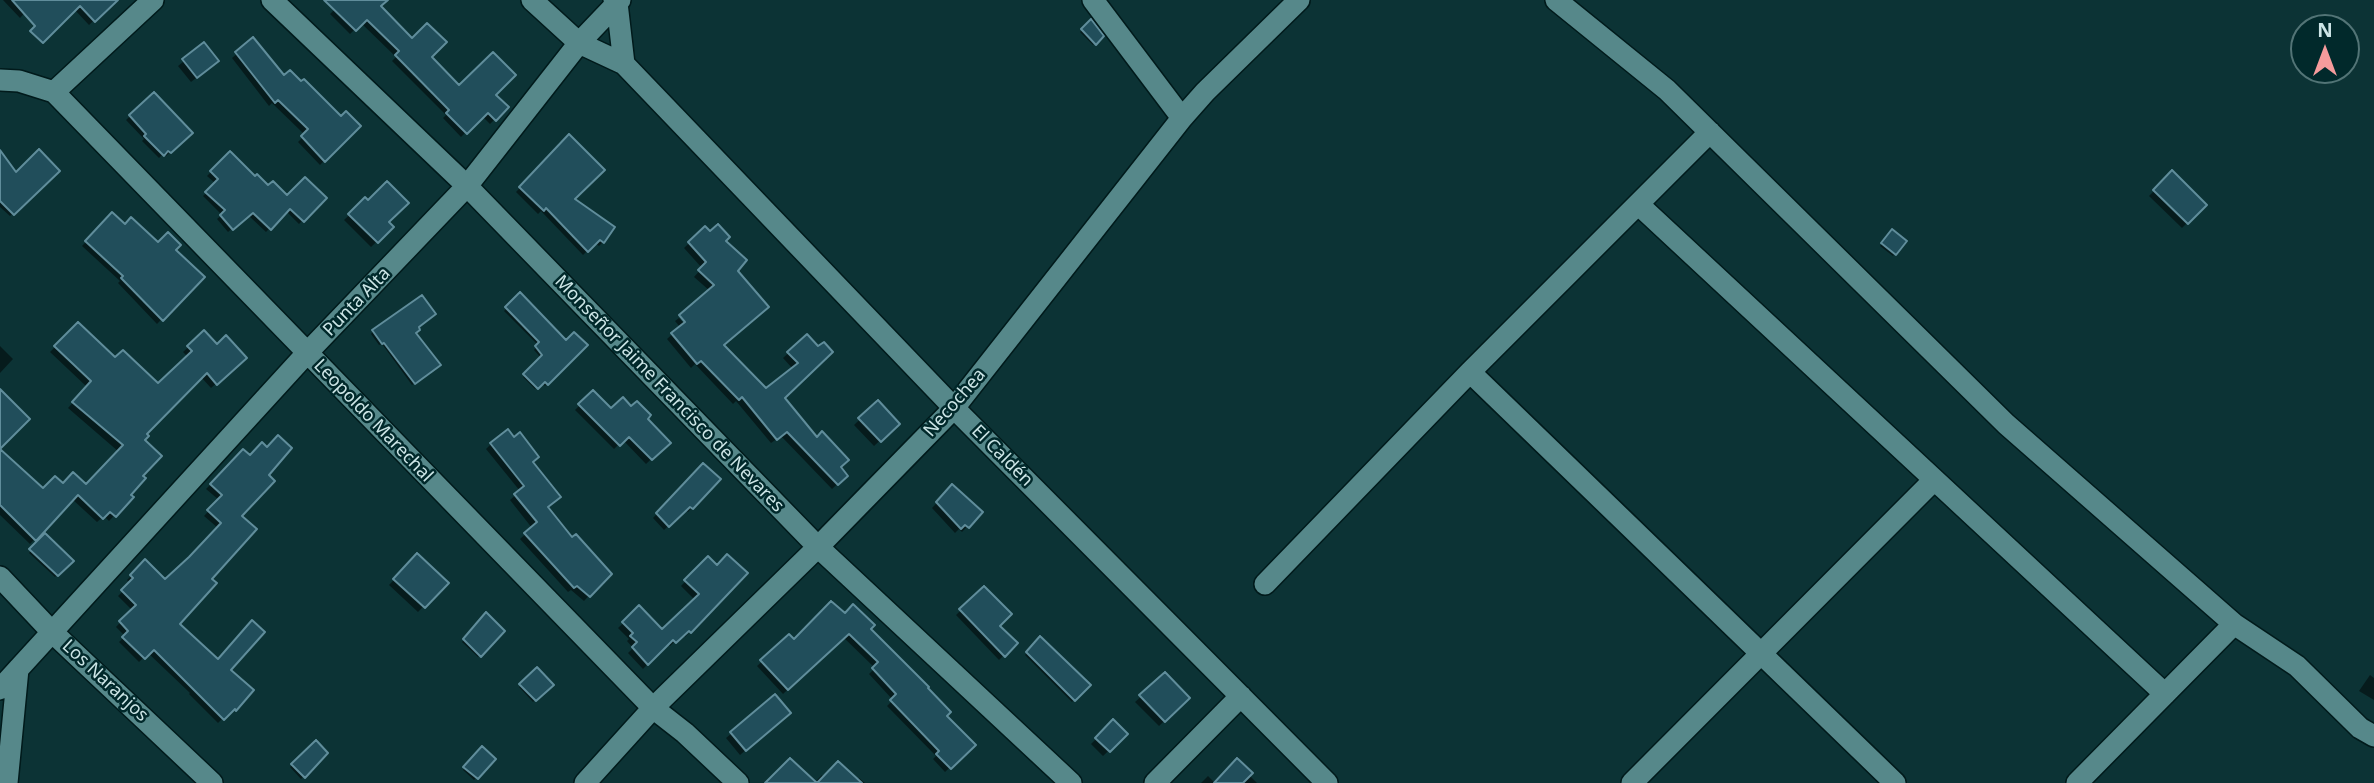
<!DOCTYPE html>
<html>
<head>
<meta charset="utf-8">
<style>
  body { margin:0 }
  #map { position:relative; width:2374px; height:783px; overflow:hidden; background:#0c3335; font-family:"Noto Sans",sans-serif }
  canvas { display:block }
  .north { position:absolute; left:2290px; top:14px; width:70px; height:70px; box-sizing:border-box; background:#01292b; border:2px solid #527476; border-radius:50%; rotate:0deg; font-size:19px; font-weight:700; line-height:28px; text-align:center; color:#cce5e6 }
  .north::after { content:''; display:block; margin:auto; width:24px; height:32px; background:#f59b9c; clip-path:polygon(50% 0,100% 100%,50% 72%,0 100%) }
</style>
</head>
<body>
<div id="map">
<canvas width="2374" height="783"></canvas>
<div class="north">N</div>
</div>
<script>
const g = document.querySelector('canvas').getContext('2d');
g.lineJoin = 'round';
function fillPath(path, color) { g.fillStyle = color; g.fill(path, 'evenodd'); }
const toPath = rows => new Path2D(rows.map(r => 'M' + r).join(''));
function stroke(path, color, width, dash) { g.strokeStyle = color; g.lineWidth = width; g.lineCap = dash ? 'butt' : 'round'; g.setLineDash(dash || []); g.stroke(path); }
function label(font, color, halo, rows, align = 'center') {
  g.font = font + ' "Noto Sans",sans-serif'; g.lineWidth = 5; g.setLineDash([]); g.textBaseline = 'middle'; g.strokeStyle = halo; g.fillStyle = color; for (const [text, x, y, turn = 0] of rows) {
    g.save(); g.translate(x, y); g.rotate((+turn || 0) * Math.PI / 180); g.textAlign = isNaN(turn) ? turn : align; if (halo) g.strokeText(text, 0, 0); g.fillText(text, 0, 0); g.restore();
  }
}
const shadow = toPath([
  [3,0,37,0,20,18],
  [84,0,111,0,113,2,89,25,74,9],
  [338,0,385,0,379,6,459,88,494,95,507,107,490,124,482,116,461,137,443,118,446,115,392,61,396,57,361,23,350,34,330,14,341,3],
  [1091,22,1102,36,1093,45,1080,32],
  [253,40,284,78,341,118,358,126,320,165,298,142,305,135,272,103,269,106,232,58],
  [204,45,211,66,191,82,178,66],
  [154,94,191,132,166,156,163,154,159,158,142,141,144,139,126,120],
  [569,137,572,199,603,242,599,246,595,243,583,255,541,211,538,214,516,192],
  [0,153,16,175,58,171,10,216,0,207],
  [230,153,255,178,287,198,325,198,299,224,286,211,266,232,248,215,228,232,217,219,222,215,203,196,216,184,207,176],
  [2172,173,2205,205,2182,228,2149,196],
  [365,200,392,227,371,247,344,220],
  [112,214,124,226,158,245,174,250,202,277,157,324,118,283,120,281,82,246],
  [705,228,724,241,735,271,722,346,766,391,793,369,783,358,807,336,818,348,782,398,846,476,832,489,781,436,771,443,736,401,733,404,695,364,691,368,667,339,680,327,675,321,679,318,689,329,710,291,694,277,702,268,684,248],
  [1893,231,1905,241,1893,256,1880,246],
  [520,294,566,342,586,345,545,386,542,383,535,389,523,377,541,358,534,350,538,345,504,311],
  [78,324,115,359,159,385,188,357,183,352,204,333,216,347,245,358,211,388,201,377,145,434,141,476,129,495,132,497,109,521,104,516,97,522,72,499,30,544,0,515,0,451,43,491,63,485,86,487,119,452,68,408,87,387,50,352],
  [417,327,414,333,437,367,412,385,382,344,379,345,371,334,373,331],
  [0,346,13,359,0,373],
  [593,392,611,411,645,419,668,443,646,464,623,440,614,449,575,410],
  [878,402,898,424,874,446,854,425],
  [491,444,531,462,546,507,572,539,609,574,584,601,571,590,568,592,520,539,532,528,510,500,520,491,486,449],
  [243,452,266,475,240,516,210,579,178,624,251,690,218,723,189,694,190,693,148,653,139,662,119,642,125,636,116,627,132,610,118,596,130,584,127,580,145,562,165,582,218,528,204,516,219,500,206,489],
  [703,465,719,479,688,512,685,510,664,530,653,518],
  [952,487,981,512,962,532,959,529,955,533,932,508],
  [45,536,71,561,55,577,29,553],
  [417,556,446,583,418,612,389,585],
  [708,558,717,567,745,573,685,637,683,634,670,646,667,644,643,669,628,653,633,648,627,641,629,639,618,628,639,608,662,631,695,600,681,586],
  [984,588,998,626,1016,643,999,660,956,615],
  [486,615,503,631,478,657,462,642],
  [845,615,869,629,973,745,945,772,933,759,936,756,887,706,893,700,869,674,875,668,843,637,783,694,757,666,789,637,794,641],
  [1040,638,1088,685,1072,702,1025,655],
  [537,670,551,685,533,702,519,687],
  [1165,675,1188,698,1159,726,1135,702],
  [2370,675,2374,678,2374,700,2359,691],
  [783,718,740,755,726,738,732,733],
  [1113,722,1126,734,1103,756,1091,744],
  [316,742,326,753,301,779,290,767],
  [482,749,494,760,474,780,463,770],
  [822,775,824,778,857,781,859,778,865,783,814,783],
  [1249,775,1257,783,1216,783],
  [1208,776,1215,783,1201,783]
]);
const building = toPath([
  [12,0,118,0,95,22,80,6,43,43,30,31,35,26,12,0],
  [324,0,388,0,381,6,412,38,427,23,447,42,432,57,459,85,493,52,516,75,496,95,509,107,496,121,488,113,467,134,446,113,449,110,395,55,399,51,367,20,356,31,324,0],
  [1091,19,1104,36,1096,45,1081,29,1091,19],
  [253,37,284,75,290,70,301,81,304,79,341,116,346,111,361,126,325,162,301,136,308,129,278,100,275,103,235,52,253,37],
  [204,42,219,61,197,78,182,59,204,42],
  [154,92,193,133,171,153,168,151,164,156,144,136,146,134,129,115,154,92],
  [569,134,605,170,575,199,615,227,604,243,600,240,588,252,546,208,544,211,519,187,569,134],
  [39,149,60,171,14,215,0,201,0,150,16,172,39,149],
  [230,151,255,176,257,174,268,185,273,181,287,195,305,177,327,198,304,222,290,209,271,230,253,213,233,230,220,215,225,210,205,192,218,179,210,171,230,151],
  [2172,170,2207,205,2188,224,2153,190,2172,170],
  [387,181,409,203,389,222,394,227,378,243,348,214,365,197,368,200,387,181],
  [112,212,125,224,131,217,158,242,168,232,181,245,176,250,205,277,163,321,121,278,123,276,85,241,112,212],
  [718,224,730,237,726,241,747,260,738,271,769,307,724,345,766,388,798,363,787,352,807,334,818,346,824,342,833,352,785,398,817,437,822,431,849,460,841,467,848,476,838,485,787,432,777,440,742,397,739,400,701,361,697,364,671,333,685,322,679,315,714,285,698,270,706,262,688,242,705,226,710,231,718,224],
  [1892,229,1907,241,1896,255,1881,243,1892,229],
  [520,292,566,340,574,332,588,345,548,385,545,382,538,389,523,374,542,355,535,346,539,342,505,307,520,292],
  [422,295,436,314,419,327,420,330,416,333,441,365,415,384,384,343,382,344,372,330,422,295],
  [78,322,115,357,123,350,158,383,192,351,187,346,204,330,217,344,226,335,247,358,217,385,207,373,147,434,149,436,145,440,162,456,143,476,146,478,131,495,134,497,116,517,110,512,103,519,78,495,36,541,0,505,0,389,30,419,0,449,43,488,55,476,63,483,73,472,86,484,123,445,72,402,91,381,54,346,78,322],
  [593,390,611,408,623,397,631,406,637,401,651,415,648,419,671,443,652,460,629,437,620,446,578,404,593,390],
  [878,400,900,424,881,442,858,418,878,400],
  [508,429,514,437,520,432,539,457,533,462,561,497,548,507,572,537,576,534,612,574,590,597,577,586,574,588,524,533,537,522,514,494,524,486,490,443,508,429],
  [278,435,292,448,269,475,275,481,242,516,257,529,212,579,217,583,180,624,218,659,252,620,265,632,231,670,254,690,236,711,235,709,224,720,154,650,145,659,122,637,128,631,119,621,136,605,121,590,133,578,130,575,145,559,165,579,189,557,221,523,207,510,222,495,210,484,243,449,250,455,262,442,267,447,278,435],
  [703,463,721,479,693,509,690,507,669,527,656,513,703,463],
  [952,484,983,512,969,528,965,525,961,529,936,502,952,484],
  [45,533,74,561,58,576,29,549,45,533],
  [417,553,449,583,425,608,393,579,417,553],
  [727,554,748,573,691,633,689,631,676,643,673,640,648,665,632,647,637,642,630,636,633,633,622,622,639,605,662,629,699,594,684,580,708,556,717,565,727,554],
  [984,586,1012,614,1000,626,1018,643,1005,657,959,609,984,586],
  [831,601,845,613,853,604,875,625,871,629,929,687,928,688,951,712,947,716,976,745,951,769,936,754,939,751,890,700,896,694,872,668,878,662,849,634,788,690,760,660,789,634,794,639,831,601],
  [486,612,505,631,481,657,463,639,486,612],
  [1040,636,1091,685,1075,701,1026,652,1040,636],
  [537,667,554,685,536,701,519,684,537,667],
  [1165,672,1190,698,1165,722,1139,695,1165,672],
  [775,694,791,713,746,751,730,732,775,694],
  [1113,719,1128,734,1110,752,1095,738,1113,719],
  [316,740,328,753,305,778,291,764,316,740],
  [482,746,496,759,478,779,463,767,482,746],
  [790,758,817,783,765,783,790,758],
  [1237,758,1253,773,1243,783,1214,783,1237,758],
  [838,761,862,783,817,783,838,761]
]);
const street = toPath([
  [272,0,467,186,818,547,1071,783],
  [532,0,579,43,624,64,954,408,1327,783],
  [614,0,617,3,624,64],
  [1093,0,1182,118],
  [1556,0,1667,90,2006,424,2234,624,2297,666,2360,728,2374,736],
  [0,80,19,81,54,92,653,708,685,733,738,783],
  [54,92,153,0],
  [1638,204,2165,694],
  [1470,372,1895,783],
  [0,577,51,631,212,783],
  [1265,584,1470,372,1710,132],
  [0,689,307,353,467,186,579,43,620,0],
  [7,783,18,669],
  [585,783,653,708,818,547,954,408,1182,118,1205,92,1299,0],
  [1155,783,1241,696],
  [1632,783,1934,480],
  [2077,783,2234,624]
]);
const streetNames = [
  ["Punta Alta",357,302,-46],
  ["Monseñor Jaime Francisco de Nevares",669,394,46],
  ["Necochea",955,403,-49],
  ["Leopoldo Marechal",373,421,46],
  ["El Caldén",1002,456,45],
  ["Los Naranjos",105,681,43]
];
fillPath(shadow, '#0007');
fillPath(building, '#214e5b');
stroke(building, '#608d9b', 2);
stroke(street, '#011a1b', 24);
stroke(street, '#56888a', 21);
label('18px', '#cce5e6', '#01292b', streetNames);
</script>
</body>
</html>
